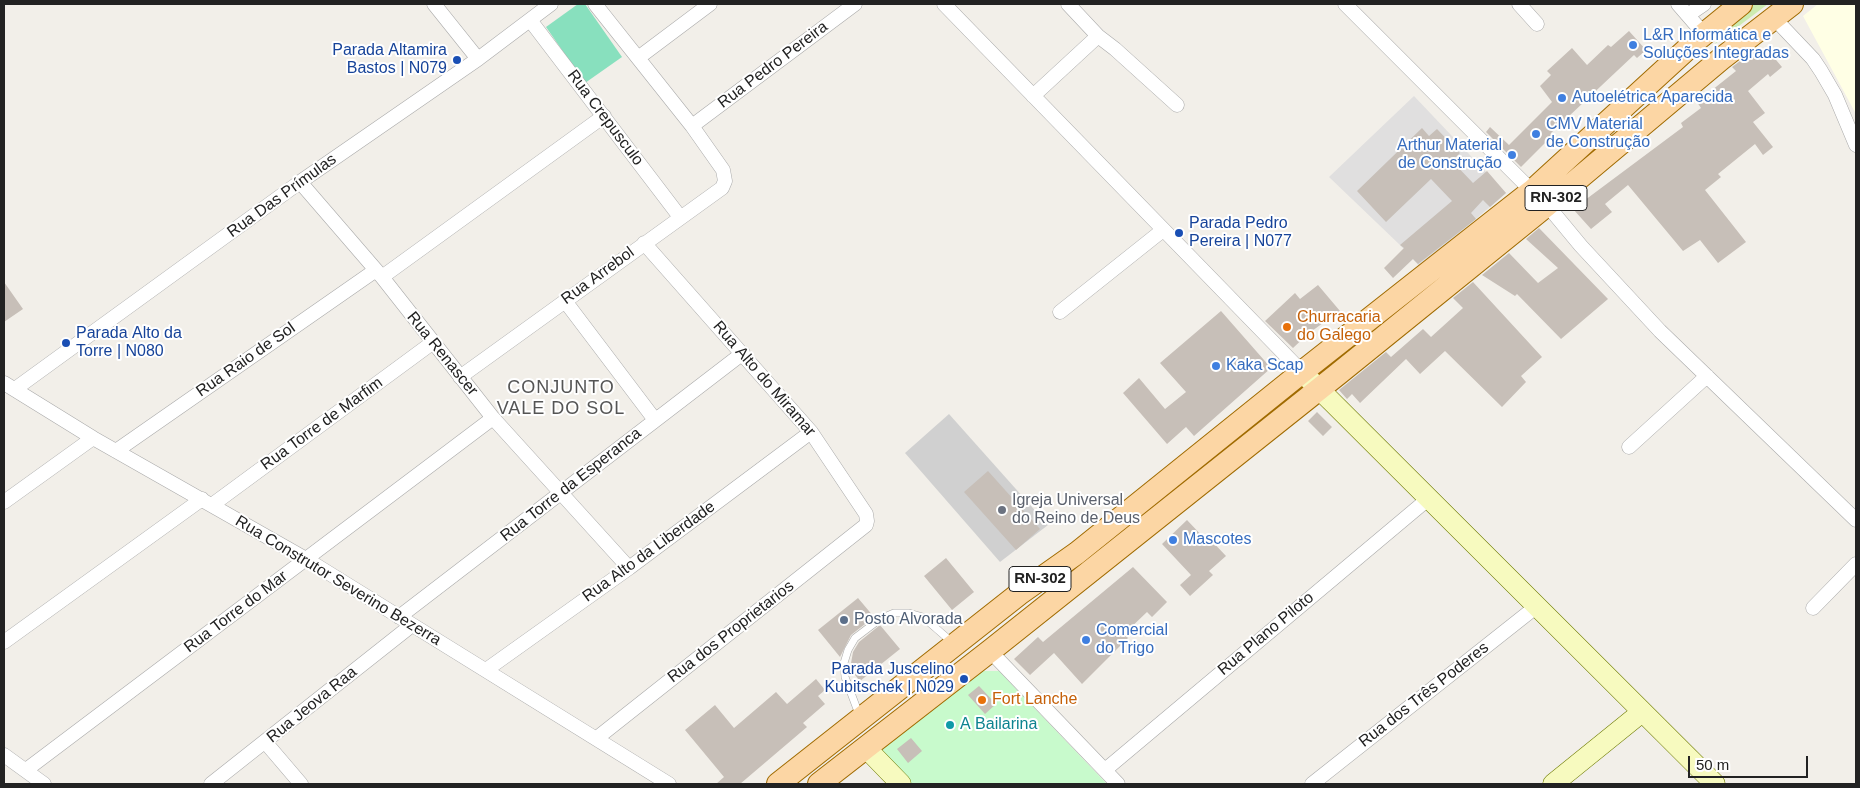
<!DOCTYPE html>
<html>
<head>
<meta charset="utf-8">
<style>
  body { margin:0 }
  #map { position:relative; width:1860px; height:788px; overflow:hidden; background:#f2efe9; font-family:Helvetica,sans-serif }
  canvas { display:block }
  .frame { position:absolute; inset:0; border:5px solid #222; pointer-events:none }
  .scale { position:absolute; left:1688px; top:756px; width:120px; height:22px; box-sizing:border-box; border:2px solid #222; border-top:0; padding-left:6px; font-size:15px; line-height:18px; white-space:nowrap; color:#222; -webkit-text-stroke:4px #fff; paint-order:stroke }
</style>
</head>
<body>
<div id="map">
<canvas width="1860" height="788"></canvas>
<div class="frame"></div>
<div class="scale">50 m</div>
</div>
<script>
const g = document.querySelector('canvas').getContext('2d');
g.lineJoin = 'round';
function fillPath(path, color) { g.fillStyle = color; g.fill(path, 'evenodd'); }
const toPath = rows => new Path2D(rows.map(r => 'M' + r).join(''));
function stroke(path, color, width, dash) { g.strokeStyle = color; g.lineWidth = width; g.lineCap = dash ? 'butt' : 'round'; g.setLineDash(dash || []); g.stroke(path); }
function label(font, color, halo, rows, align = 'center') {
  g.font = font + ' Helvetica,sans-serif'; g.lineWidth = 4; g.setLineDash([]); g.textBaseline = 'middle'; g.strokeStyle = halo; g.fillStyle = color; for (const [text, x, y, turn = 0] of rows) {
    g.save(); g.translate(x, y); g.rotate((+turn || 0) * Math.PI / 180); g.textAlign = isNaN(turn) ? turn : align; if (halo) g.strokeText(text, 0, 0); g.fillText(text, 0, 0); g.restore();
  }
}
const residential = toPath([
  [1414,96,1506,193,1420,267,1400,245,1329,177]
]);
const education = toPath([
  [1818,4,1856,4,1856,114,1803,16]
]);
const religious = toPath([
  [949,414,1048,525,1000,562,905,453]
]);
const grass = toPath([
  [1747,4,1768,4,1715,44,1724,30]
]);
const park = toPath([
  [972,671,999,671,1107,784,909,784,885,759,881,748]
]);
const pitch = toPath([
  [578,4,585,4,622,57,585,83,546,27]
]);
const building = toPath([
  [1629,31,1646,50,1637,58,1634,55,1551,133,1553,135,1521,167,1486,132,1490,127,1509,145,1552,102,1540,86,1551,75,1547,71,1572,48,1587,65,1608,45,1611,47],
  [1759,47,1767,57,1771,54,1782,67,1770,77,1768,74,1748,91,1765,113,1753,122,1773,147,1763,155,1755,144,1718,174,1721,177,1705,190,1746,242,1718,263,1700,240,1683,251,1628,185,1605,204,1612,212,1591,229,1573,209,1683,127,1681,123,1701,108,1697,102,1736,71,1732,67],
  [1422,128,1429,136,1437,129,1460,153,1452,161,1473,183,1487,171,1506,193,1490,207,1483,200,1471,213,1476,219,1418,264,1413,259,1393,278,1384,268,1404,248,1400,245,1452,201,1431,179,1386,222,1357,191],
  [1539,228,1608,299,1561,339,1517,294,1515,296,1482,275,1509,253,1538,283,1558,268,1526,239],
  [4,282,23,309,4,322],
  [1473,282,1542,357,1521,376,1526,382,1502,407,1445,351,1420,374,1406,359,1360,403,1352,394,1347,399,1339,390,1386,352,1391,357,1423,329,1431,337,1463,308,1453,298],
  [1318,285,1340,311,1309,333,1293,348,1265,321,1295,293,1300,299],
  [1221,311,1271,368,1194,436,1186,427,1167,444,1123,393,1139,378,1165,409,1186,392,1160,363],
  [1317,412,1332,427,1323,436,1308,421],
  [988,471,1040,529,1016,550,964,492],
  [1187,520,1205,539,1209,538,1226,556,1209,571,1213,575,1190,596,1180,585,1191,575,1162,544],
  [946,558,974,592,952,610,924,576],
  [1133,567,1167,602,1152,617,1147,612,1124,634,1128,638,1082,684,1054,653,1030,675,1014,659,1038,637,1043,642],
  [858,598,874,617,851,635,840,657,818,630],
  [880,625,900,649,860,681,850,669,853,652,859,642],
  [816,679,825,690,818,696,825,704,803,723,807,727,740,784,716,784,724,777,685,730,715,705,734,728,776,692,787,704],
  [979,686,996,704,985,714,968,695],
  [911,738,922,751,908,763,897,749]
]);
const lane = toPath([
  [860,717,845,677,844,663,848,650,855,638,880,619,894,613,909,613,923,617,953,643]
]);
const street = toPath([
  [434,4,478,59],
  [944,4,1302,372],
  [1068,4,1098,36,1115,49,1177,105],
  [1345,4,1532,191],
  [1519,4,1537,24],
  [1678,4,1704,34],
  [1688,15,1704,4],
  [1774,18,1813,59,1821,71,1835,95,1856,145],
  [530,20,680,217],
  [638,58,710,4],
  [1033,96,1098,36],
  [692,126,855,4],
  [300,182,382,277,493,418,629,568],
  [1547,205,1581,246,1660,331,1856,520],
  [382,277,604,116],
  [565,301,655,420],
  [1060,312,1163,230],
  [460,377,722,188,725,181,723,170,692,126,595,4],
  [4,383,93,438,306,559,669,784],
  [15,389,300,182,478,59,551,4],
  [1629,447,1707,376],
  [116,451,376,270],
  [4,502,93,438],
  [212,505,432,343],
  [1813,608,1856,564],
  [399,617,743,353],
  [4,642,202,499],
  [990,651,1118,784],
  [486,670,629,568,811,432],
  [597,738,866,525,867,521,866,514,811,432,644,243],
  [266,743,301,784],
  [4,755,44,784],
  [26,770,493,418],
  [1105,770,1428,499],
  [211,784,412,625],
  [1312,784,1537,606]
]);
const secondary = toPath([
  [1302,372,1715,784],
  [867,749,901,784],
  [1553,784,1642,712]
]);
const primary = toPath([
  [778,784,1019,594,1077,553,1302,372,1532,191,1698,39,1741,4],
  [819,784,990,651,1338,374,1547,205,1721,59,1792,4]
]);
const markers = [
  [1633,45,5,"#3f7fe0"],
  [457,60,5,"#1a4fb4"],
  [1562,98,5,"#3f7fe0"],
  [1536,134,5,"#3f7fe0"],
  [1512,155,5,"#3f7fe0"],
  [1179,233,5,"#1a4fb4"],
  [1287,327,5,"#e8710a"],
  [66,343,5,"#1a4fb4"],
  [1216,366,5,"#3f7fe0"],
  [1002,510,5,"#6b7280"],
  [1173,540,5,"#3f7fe0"],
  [844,620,5,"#5c6f8a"],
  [1086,640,5,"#3f7fe0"],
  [964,679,5,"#1a4fb4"],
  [982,700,5,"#e8710a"],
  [950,725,5,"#0f9aa8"]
];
const shields = [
  [1556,198,62],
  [1040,579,62]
];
const shieldNames = [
  ["RN-302",1556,198],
  ["RN-302",1040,579]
];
const shopNames = [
  ["L&R Informática e",1643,36],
  ["Soluções Integradas",1643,54],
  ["Autoelétrica Aparecida",1572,98],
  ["CMV Material",1546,125],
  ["de Construção",1546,143],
  ["Arthur Material",1502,146,"right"],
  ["de Construção",1502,164,"right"],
  ["Kaka Scap",1226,366],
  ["Mascotes",1183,540],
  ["Comercial",1096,631],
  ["do Trigo",1096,649]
];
const transitNames = [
  ["Parada Altamira",447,51],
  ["Bastos | N079",447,69],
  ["Parada Pedro",1189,224,"left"],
  ["Pereira | N077",1189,242,"left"],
  ["Parada Alto da",76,334,"left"],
  ["Torre | N080",76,352,"left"],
  ["Parada Juscelino",954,670],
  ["Kubitschek | N029",954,688]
];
const streetNames = [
  ["Rua Pedro Pereira",773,65,-37],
  ["Rua Crepusculo",605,118,53],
  ["Rua Das Prímulas",282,196,-36],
  ["Rua Arrebol",598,276,-36],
  ["Rua Renascer",442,354,51],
  ["Rua Raio de Sol",246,360,-35],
  ["Rua Alto do Miramar",764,379,49],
  ["Rua Torre de Marfim",322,424,-36],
  ["Rua Torre da Esperanca",571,485,-38],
  ["Rua Alto da Liberdade",649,552,-36],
  ["Rua Construtor Severino Bezerra",338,581,31],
  ["Rua Torre do Mar",236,612,-37],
  ["Rua dos Proprietarios",731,632,-38],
  ["Rua Plano Piloto",1266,634,-40],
  ["Rua dos Três Poderes",1424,695,-38],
  ["Rua Jeova Raa",312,705,-39]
];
const foodNames = [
  ["Churracaria",1297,318],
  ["do Galego",1297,336],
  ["Fort Lanche",992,700]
];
const worshipNames = [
  ["Igreja Universal",1012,501],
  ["do Reino de Deus",1012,519]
];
const serviceNames = [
  ["Posto Alvorada",854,620]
];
const cultureNames = [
  ["A Bailarina",960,725]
];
const neighbourhoodNames = [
  ["CONJUNTO",561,388],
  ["VALE DO SOL",561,409]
];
fillPath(residential, '#e0dfdf');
fillPath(education, '#ffffe5');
fillPath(religious, '#d0d0d0');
fillPath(grass, '#cdebb0');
fillPath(park, '#c8facc');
fillPath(pitch, '#88e0be');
fillPath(building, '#c7bfb8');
stroke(lane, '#a9a9a9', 8);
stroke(street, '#a9a9a9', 15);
stroke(secondary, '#707d05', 21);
stroke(primary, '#a06b00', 24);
stroke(lane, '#fff', 7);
stroke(street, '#fff', 14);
stroke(secondary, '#f7fabf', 20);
stroke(primary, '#fcd6a4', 22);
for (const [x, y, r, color] of markers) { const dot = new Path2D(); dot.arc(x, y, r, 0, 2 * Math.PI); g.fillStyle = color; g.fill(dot); stroke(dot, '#fff', 2); }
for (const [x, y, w] of shields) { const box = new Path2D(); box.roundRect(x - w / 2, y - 12.5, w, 25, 4); g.fillStyle = '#fff'; g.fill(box); stroke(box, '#222', 1); }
label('bold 15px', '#222', null, shieldNames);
label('16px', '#366cbe', '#fff', shopNames, 'left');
label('16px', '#164399', '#fff', transitNames, 'right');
label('16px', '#222', '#fff', streetNames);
label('16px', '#c56008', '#fff', foodNames, 'left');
label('16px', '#5b616d', '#fff', worshipNames, 'left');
label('16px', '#4e5e75', '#fff', serviceNames, 'left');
label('16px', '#0d838f', '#fff', cultureNames, 'left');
g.letterSpacing = '1px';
label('18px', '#555', '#fff', neighbourhoodNames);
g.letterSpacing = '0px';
</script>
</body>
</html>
